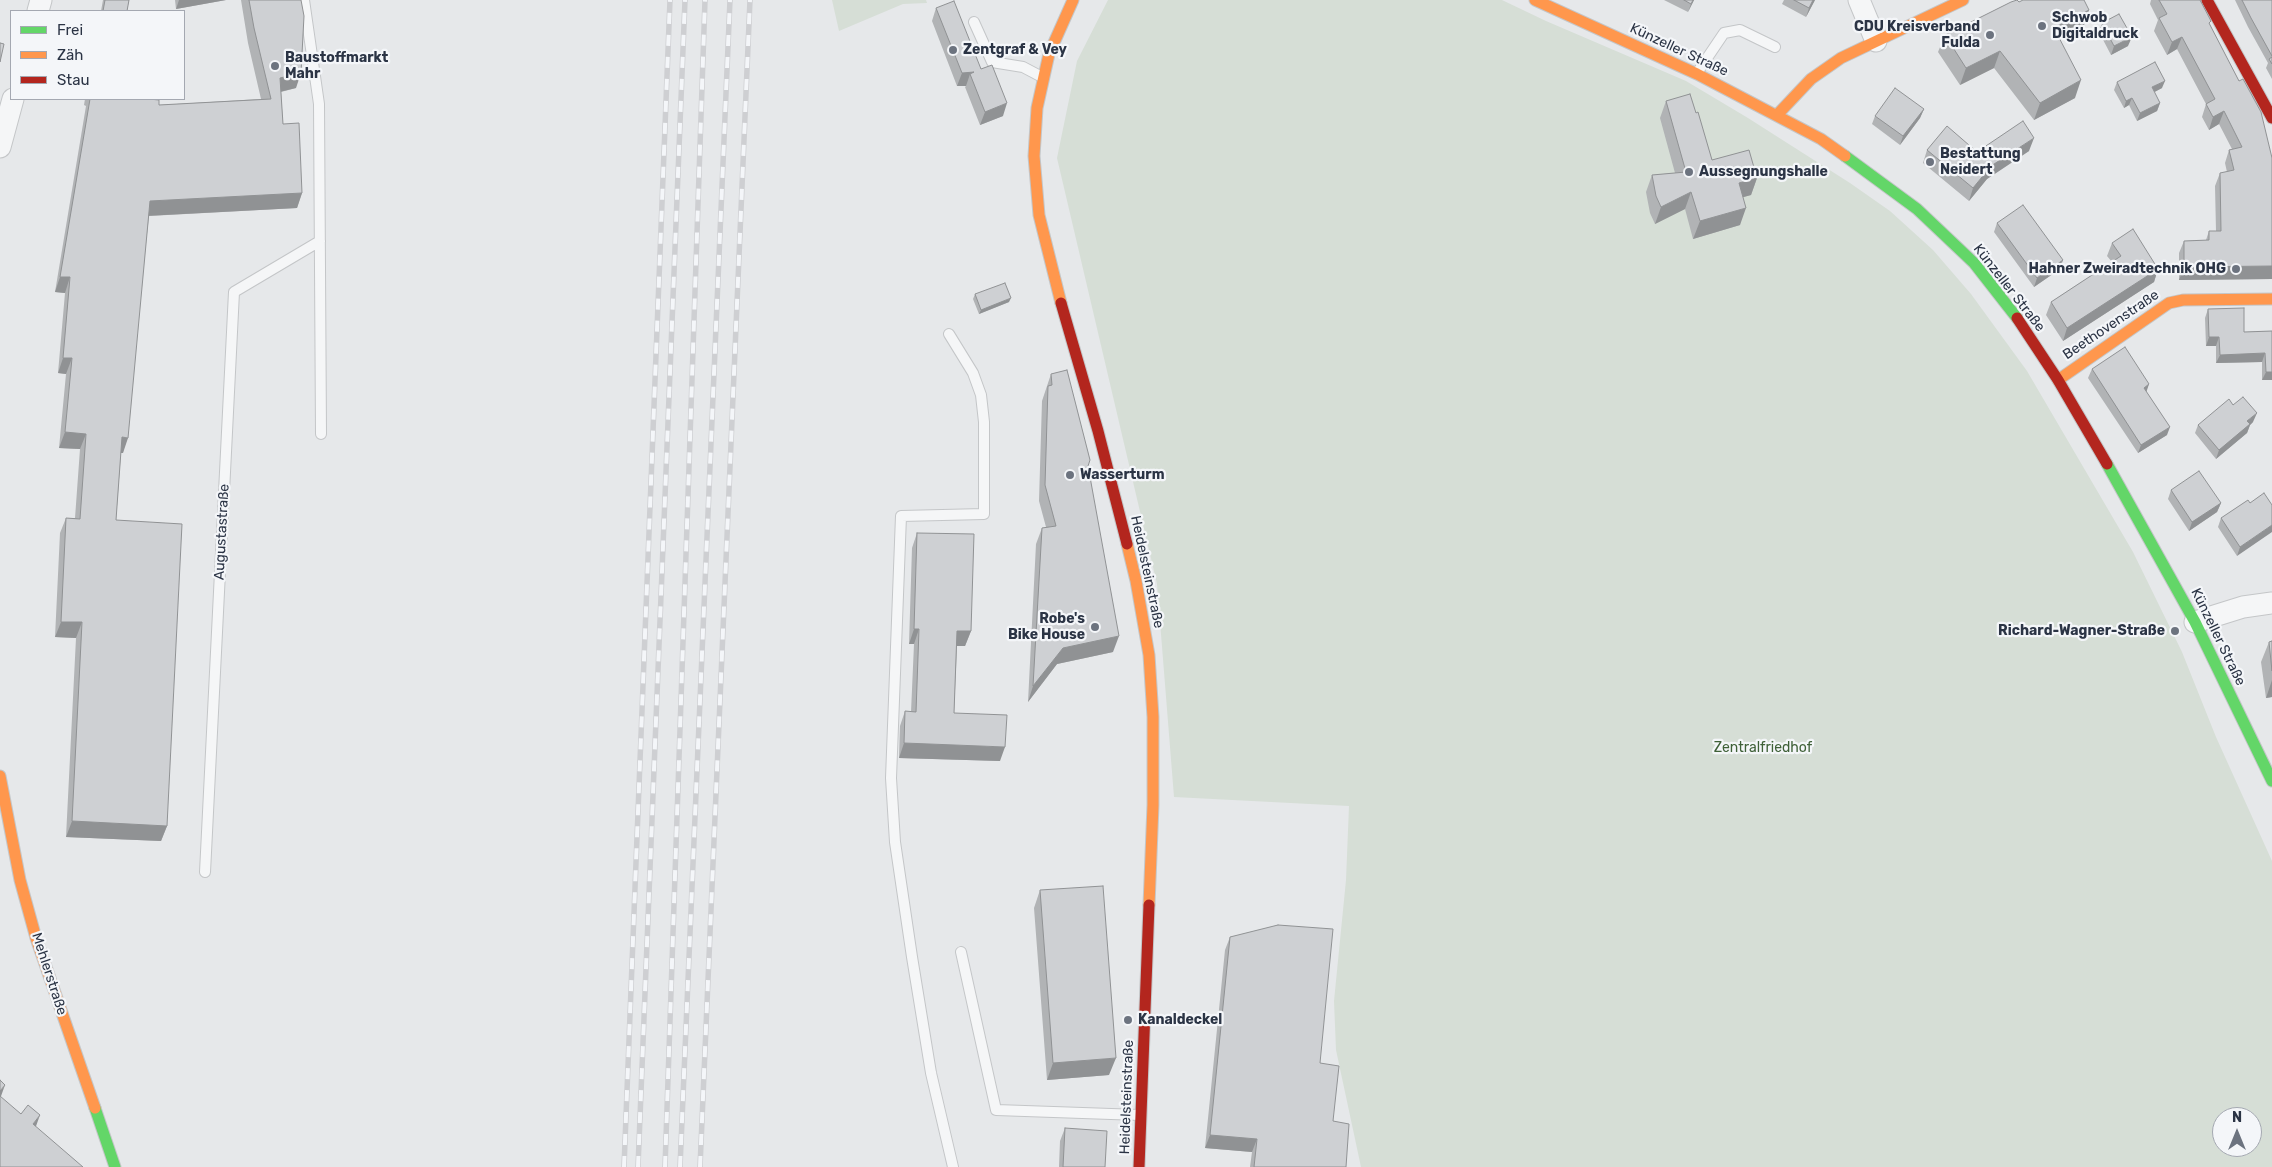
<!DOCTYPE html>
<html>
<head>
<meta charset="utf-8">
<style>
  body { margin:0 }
  #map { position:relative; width:2272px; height:1167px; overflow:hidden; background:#e6e8ea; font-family:Rubik,sans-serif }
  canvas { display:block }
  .legend { position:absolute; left:10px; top:10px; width:175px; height:90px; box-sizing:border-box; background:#f4f6f9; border:1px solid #a4a8b1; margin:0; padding:6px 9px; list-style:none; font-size:15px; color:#2b3445 }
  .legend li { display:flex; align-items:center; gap:10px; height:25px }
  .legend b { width:25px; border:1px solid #a4a8b1 }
  .north { position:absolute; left:2212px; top:1107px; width:50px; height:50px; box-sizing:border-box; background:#f4f6f9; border:1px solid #a4a8b1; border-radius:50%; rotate:0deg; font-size:14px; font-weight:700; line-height:20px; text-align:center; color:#2b3445 }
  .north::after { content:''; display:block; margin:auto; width:18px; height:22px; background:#6c737f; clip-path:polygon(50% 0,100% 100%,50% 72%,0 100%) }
</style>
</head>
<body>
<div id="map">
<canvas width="2272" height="1167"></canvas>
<ul class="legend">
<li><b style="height:6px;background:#63d668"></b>Frei</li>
<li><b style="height:6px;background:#ff974d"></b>Zäh</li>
<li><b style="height:6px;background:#b3261e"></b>Stau</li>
</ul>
<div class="north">N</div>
</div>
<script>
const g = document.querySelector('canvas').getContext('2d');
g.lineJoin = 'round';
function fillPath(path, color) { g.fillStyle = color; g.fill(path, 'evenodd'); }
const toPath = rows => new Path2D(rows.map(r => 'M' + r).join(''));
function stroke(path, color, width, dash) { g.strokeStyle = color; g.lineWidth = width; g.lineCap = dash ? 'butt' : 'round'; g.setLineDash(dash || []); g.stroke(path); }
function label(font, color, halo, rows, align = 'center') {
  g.font = font + ' Rubik,sans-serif'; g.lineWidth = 4.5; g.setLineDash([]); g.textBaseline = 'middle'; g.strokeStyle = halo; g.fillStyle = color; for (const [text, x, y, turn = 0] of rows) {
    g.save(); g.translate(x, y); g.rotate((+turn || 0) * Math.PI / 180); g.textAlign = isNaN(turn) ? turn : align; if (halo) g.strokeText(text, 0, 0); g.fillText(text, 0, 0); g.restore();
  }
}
const green = toPath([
  [832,0,926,0,927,3,903,4,839,31],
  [1108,0,1502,0,1546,21,1686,81,1748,118,1850,183,1890,211,1933,250,1971,294,2027,371,2133,552,2182,652,2216,737,2272,861,2272,1167,1361,1167,1336,1050,1334,1001,1346,880,1349,806,1174,797,1157,584,1057,158,1077,61],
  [2222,1117,2252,1117,2252,1147,2222,1147]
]);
const lane = toPath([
  [304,0,319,104,321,434],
  [974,22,992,62,1023,67,1042,77],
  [1697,73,1724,33,1740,30,1775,47],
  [949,334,973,373,981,395,984,422,984,514,901,516,891,778,895,842,912,957,931,1073,953,1167],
  [205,872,234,292,320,241],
  [961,952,996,1110,1140,1115]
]);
const street = toPath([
  [1859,0,1876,41],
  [38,11,41,0],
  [0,147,13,99],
  [2195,622,2243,607,2272,603]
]);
const fast = toPath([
  [1845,156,1917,209,1974,263,2017,318],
  [2107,464,2195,622,2272,781],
  [95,1108,115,1167]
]);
const slow = toPath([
  [1535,0,1697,74,1821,139,1845,156],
  [1777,115,1811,79,1841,58,1963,0],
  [1061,303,1039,215,1034,156,1037,108,1049,54,1073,0],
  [2058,380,2169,303,2183,300,2272,299],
  [1127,544,1136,581,1149,655,1153,717,1153,805,1149,905],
  [0,776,20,880,36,938,95,1108]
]);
const jam = toPath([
  [2207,0,2272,118],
  [1061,303,1098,431,1127,544],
  [2017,318,2058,380,2107,464],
  [1139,1167,1149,905]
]);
const rail = toPath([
  [624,1167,670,0],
  [638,1167,685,0],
  [665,1167,705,0],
  [680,1167,730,0],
  [700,1167,750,0]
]);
const wall = toPath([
  [103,0,129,0,127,11,101,11],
  [175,0,226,0,176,9],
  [241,0,301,0,296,88,281,92,283,124,302,193,297,208,149,216,123,453,121,453,116,520,167,826,161,841,66,837,76,638,55,637,60,533,66,518,75,518,80,449,59,448,66,374,58,373,65,293,55,292,86,106,84,105,85,99,149,99,159,105,261,99,248,43],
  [1664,0,1694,0,1688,12],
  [1784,0,1815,0,1806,17,1782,4],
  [2151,0,2200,0,2210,25,2239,81,2272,279,2179,280,2179,253,2184,241,2206,240,2209,231,2216,231,2215,186,2220,173,2227,172,2225,163,2229,150,2232,149,2219,124,2209,130,2202,117,2206,104,2177,49,2167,55,2154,31,2158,20,2150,4],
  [2235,0,2272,0,2272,79,2266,68,2268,63,2248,27],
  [2019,2,2089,10,2083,28,2060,39,2075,98,2034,120,1994,68,1960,85,1938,52,1945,35],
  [936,8,981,69,1003,116,980,125,965,87,966,86,957,86,932,21],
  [2102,23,2128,46,2111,55,2099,32],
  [2117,82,2162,88,2154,92,2160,103,2157,111,2137,121,2129,105,2124,108,2114,90],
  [1666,101,1696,113,1712,160,1757,178,1751,195,1743,197,1740,225,1693,239,1685,209,1655,224,1650,213,1646,192,1652,175,1675,173,1660,118],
  [1924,109,1920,118,1900,145,1872,124,1875,116],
  [1927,150,1977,152,2029,151,1987,179,1969,201,1923,163],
  [1997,223,2060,269,2034,287,1994,232],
  [2112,243,2158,269,2154,282,2063,341,2046,315,2051,302,2112,262,2107,256],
  [975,294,1009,302,979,314,973,299],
  [2208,309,2244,332,2272,331,2272,380,2262,380,2262,362,2216,363,2216,346,2206,346,2205,318],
  [2092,369,2149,384,2146,391,2167,435,2138,453,2088,378],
  [1051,374,1088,466,1113,652,1057,664,1028,702,1036,544,1042,528,1046,527,1039,501,1042,401],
  [2233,405,2253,422,2250,425,2247,433,2216,459,2195,433,2198,425],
  [2171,490,2221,503,2217,512,2189,531,2168,499],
  [2250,503,2272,505,2237,556,2218,527,2221,518],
  [917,533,971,631,965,646,957,646,954,713,1000,761,899,758,900,726,905,711,911,712,914,644,909,644,912,548],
  [2272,641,2272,697,2266,698,2261,662,2269,642],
  [1040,890,1109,1075,1047,1080,1034,908],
  [1230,937,1320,1063,1333,1121,1346,1167,1250,1167,1252,1152,1205,1148,1225,950],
  [1065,1128,1105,1167,1059,1167,1060,1141]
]);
const shadedWall = toPath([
  [179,0,226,0,176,9],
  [1693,0,1694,0,1688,12,1691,4],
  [1813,0,1815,0,1806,17,1809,8],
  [2089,10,2083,28,2048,45,2054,28],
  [2132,37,2128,46,2111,55,2114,46],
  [2182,37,2177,49,2167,55,2172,42],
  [2000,51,1994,68,1960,85,1966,68],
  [974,72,970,74,966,86,957,86,962,73],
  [301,73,296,88,275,93,280,78],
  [2081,80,2075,98,2034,120,2040,103],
  [2165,81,2162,88,2149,95,2152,87],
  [2132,98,2129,105,2124,108,2126,101],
  [1007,103,1003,116,980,125,985,112],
  [2160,103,2157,111,2137,121,2140,113],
  [1924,109,1920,118,1900,145,1903,136],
  [2224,111,2219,124,2209,130,2213,117],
  [2034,138,2029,151,1987,179,1969,201,1973,188,1991,166],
  [1757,178,1751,195,1733,200,1739,183],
  [1691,192,1685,209,1655,224,1661,207],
  [302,193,297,208,145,216,150,201],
  [1746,208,1740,225,1693,239,1700,221],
  [2063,260,2060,269,2034,287,2037,278],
  [2272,266,2272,279,2179,280,2184,267],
  [2158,269,2154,282,2063,341,2067,328],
  [60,277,70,277,65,293,55,292],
  [1011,298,1009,302,979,314,981,310],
  [2209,337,2219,337,2216,346,2206,346],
  [2265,353,2262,362,2216,363,2220,355],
  [63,358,72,358,66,374,58,373],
  [2266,372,2272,372,2272,380,2262,380],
  [2149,384,2146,393,2144,388],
  [2257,413,2253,422,2250,425,2247,433,2216,459,2219,450,2247,421],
  [2170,427,2167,435,2138,453,2141,445],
  [65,432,86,434,80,449,59,448],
  [122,437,128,438,123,453,116,453],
  [2221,503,2217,512,2189,531,2192,522],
  [2272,525,2272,532,2237,556,2240,547],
  [61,622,82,622,76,638,55,637],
  [914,629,919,629,914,644,909,644],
  [957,631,971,631,965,646,952,646],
  [1119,636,1113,652,1057,664,1028,702,1033,686,1063,648],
  [2272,680,2272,697,2266,698],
  [904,743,1005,747,1000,761,899,758],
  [72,821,167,826,161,841,66,837],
  [1116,1058,1109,1075,1047,1080,1053,1063],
  [5,1085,0,1099,0,1091],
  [40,1115,35,1129,33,1124],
  [1210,1135,1257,1139,1252,1152,1205,1148]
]);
const building = toPath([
  [105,0,129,0,127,11,103,11,105,0],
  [249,0,301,0,304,16,301,73,280,78,283,124,299,123,302,193,150,201,128,438,122,437,116,520,182,524,167,826,72,821,82,622,61,622,66,518,80,519,86,434,65,432,72,358,63,358,70,277,60,277,90,99,149,99,159,100,159,105,271,99,254,28,249,0],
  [1684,0,1693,0,1691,4,1684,0],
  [1794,0,1813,0,1809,8,1794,0],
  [2017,0,2019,2,2023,0,2084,0,2089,10,2054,28,2081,80,2040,103,2000,51,1966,68,1945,35,2011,2,2017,0],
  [2159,0,2200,0,2211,21,2209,23,2239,81,2243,79,2261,112,2272,158,2272,266,2184,267,2184,241,2209,240,2209,231,2221,231,2220,173,2234,170,2229,150,2242,147,2224,111,2213,117,2206,104,2215,99,2182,37,2172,42,2159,18,2167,14,2159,0],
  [2242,0,2272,0,2272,56,2251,18,2242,0],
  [954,1,981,69,992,65,1007,103,985,112,970,74,974,72,962,73,936,8,954,1],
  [2119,14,2132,37,2114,46,2102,23,2119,14],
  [0,43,4,44,0,62,0,43],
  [2272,57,2272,64,2269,59,2272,57],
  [2155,62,2165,81,2152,87,2160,103,2140,113,2132,98,2126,101,2117,82,2155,62],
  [1895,88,1924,109,1903,136,1875,116,1895,88],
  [1690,94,1696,113,1698,112,1712,160,1749,150,1757,178,1739,183,1746,208,1700,221,1691,192,1661,207,1656,196,1652,175,1686,172,1666,101,1690,94],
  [2023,121,2034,138,1991,166,1973,188,1927,150,1947,126,1977,152,2023,121],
  [2023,205,2063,260,2037,278,1997,223,2023,205],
  [2133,229,2158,269,2067,328,2051,302,2121,256,2112,243,2133,229],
  [1005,283,1011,298,981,310,975,294,1005,283],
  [2244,308,2244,332,2272,331,2272,372,2266,372,2265,353,2220,355,2219,337,2209,337,2208,309,2244,308],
  [2125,347,2149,384,2144,388,2170,427,2141,445,2092,369,2125,347],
  [1067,370,1090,460,1088,466,1119,636,1063,648,1033,686,1042,528,1056,526,1045,485,1048,386,1052,385,1051,374,1067,370],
  [2243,397,2257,413,2247,421,2250,424,2219,450,2198,425,2229,399,2233,405,2243,397],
  [2199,471,2221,503,2192,522,2171,490,2199,471],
  [2264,493,2272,505,2272,525,2240,547,2221,518,2248,500,2250,503,2264,493],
  [917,533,974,534,971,631,957,631,954,713,1007,715,1005,747,904,743,905,711,916,712,919,629,914,629,917,533],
  [2272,641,2272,671,2269,642,2272,641],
  [1103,886,1116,1058,1053,1063,1040,890,1103,886],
  [1278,925,1333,929,1320,1063,1339,1066,1333,1121,1349,1124,1346,1167,1254,1167,1257,1139,1210,1135,1230,937,1278,925],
  [0,1080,5,1085,0,1091,0,1080],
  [0,1096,21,1114,28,1105,40,1115,33,1124,83,1167,0,1167,0,1096],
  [1065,1128,1107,1131,1105,1167,1063,1167,1065,1128]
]);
const markers = [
  [2042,26,5,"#6c737f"],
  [1990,35,5,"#6c737f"],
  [953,50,5,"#6c737f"],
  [275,66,5,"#6c737f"],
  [1930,162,5,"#6c737f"],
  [1689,172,5,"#6c737f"],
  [2236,269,5,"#6c737f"],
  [1070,475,5,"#6c737f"],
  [1095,627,5,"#6c737f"],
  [2175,631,5,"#6c737f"],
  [1128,1020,5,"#6c737f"]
];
const poiNames = [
  ["Schwob",2052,18],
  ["Digitaldruck",2052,34],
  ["CDU Kreisverband",1980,27,"right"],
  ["Fulda",1980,43,"right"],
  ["Zentgraf & Vey",963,50],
  ["Baustoffmarkt",285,58],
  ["Mahr",285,74],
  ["Bestattung",1940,154],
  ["Neidert",1940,170],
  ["Aussegnungshalle",1699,172],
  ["Hahner Zweiradtechnik OHG",2226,269,"right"],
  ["Wasserturm",1080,475],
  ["Robe's",1085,619,"right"],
  ["Bike House",1085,635,"right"],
  ["Richard-Wagner-Straße",2165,631,"right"],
  ["Kanaldeckel",1138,1020]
];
const streetNames = [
  ["Künzeller Straße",1679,50,25],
  ["Künzeller Straße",2009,288,52],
  ["Beethovenstraße",2111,325,-34],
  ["Augustastraße",222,532,-87],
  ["Heidelsteinstraße",1147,572,78],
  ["Künzeller Straße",2218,637,64],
  ["Mehlerstraße",49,974,72],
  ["Heidelsteinstraße",1127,1097,-88]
];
const parkNames = [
  ["Zentralfriedhof",1763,748]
];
fillPath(green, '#d6ded6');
stroke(lane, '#c4c6c8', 12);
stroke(street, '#c4c6c8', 23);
stroke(fast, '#c4c6c8', 13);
stroke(slow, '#c4c6c8', 13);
stroke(jam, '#c4c6c8', 13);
stroke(lane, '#f5f6f7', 10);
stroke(street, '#f5f6f7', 21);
stroke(fast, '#63d668', 11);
stroke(slow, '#ff974d', 11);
stroke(jam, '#b3261e', 11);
stroke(rail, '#cecfd2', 5.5);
stroke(rail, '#f4f6f9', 4, [11]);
fillPath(wall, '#b1b3b5');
fillPath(shadedWall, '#909294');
fillPath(building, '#ced0d3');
stroke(building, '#909294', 1);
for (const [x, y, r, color] of markers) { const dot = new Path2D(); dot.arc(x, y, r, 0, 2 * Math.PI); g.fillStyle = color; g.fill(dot); stroke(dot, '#f4f6f9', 2); }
label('bold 14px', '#2b3445', '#f4f6f9', poiNames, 'left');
label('14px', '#2b3445', '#f4f6f9', streetNames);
label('14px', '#3f6138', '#f4f6f9', parkNames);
</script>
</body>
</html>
